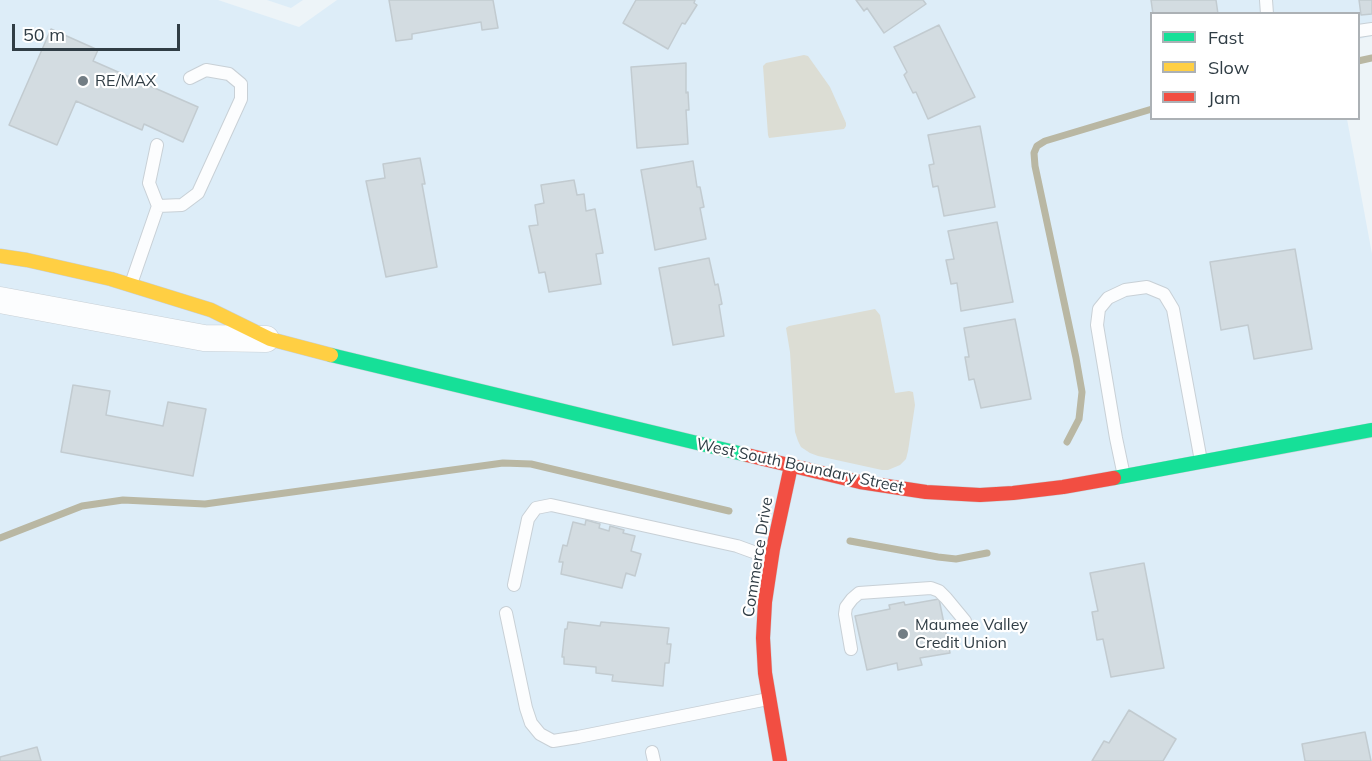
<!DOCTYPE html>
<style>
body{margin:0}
#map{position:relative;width:1372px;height:761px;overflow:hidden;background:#edf4f8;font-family:Mulish,sans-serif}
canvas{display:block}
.legend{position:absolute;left:1150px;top:12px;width:210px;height:108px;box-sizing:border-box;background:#fff;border:2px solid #acb1b5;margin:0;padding:8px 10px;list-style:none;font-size:18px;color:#303d45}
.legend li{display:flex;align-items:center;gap:12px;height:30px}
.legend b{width:30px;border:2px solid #acb1b5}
.scale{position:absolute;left:12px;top:24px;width:168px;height:27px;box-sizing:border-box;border:3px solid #303d45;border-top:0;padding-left:8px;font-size:18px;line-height:21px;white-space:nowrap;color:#303d45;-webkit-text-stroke:4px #fff;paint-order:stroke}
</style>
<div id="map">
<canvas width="1372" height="761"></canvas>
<ul class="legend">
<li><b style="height:8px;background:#16e098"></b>Fast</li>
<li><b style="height:8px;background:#ffcf43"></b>Slow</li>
<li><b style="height:8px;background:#f24e42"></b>Jam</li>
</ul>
<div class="scale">50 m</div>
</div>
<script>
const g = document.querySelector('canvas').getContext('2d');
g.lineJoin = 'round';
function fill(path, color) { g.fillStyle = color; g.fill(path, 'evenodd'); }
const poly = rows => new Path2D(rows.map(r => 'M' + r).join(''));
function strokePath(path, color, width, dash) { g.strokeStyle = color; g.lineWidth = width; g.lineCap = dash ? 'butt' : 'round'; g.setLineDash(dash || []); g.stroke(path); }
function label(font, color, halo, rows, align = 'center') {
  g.font = font + ' Mulish,sans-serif'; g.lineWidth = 4.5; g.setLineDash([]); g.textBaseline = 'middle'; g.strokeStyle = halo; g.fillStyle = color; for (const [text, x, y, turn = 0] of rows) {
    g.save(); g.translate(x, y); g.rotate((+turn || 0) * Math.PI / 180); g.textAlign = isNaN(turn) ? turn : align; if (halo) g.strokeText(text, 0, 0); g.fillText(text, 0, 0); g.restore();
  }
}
fill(poly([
 [0,0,218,0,299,27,337,0,1372,0,1372,36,1359,39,1358,14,1152,14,1152,118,1347,119,1372,254,1372,761,0,761],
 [267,0,303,0,291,8]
]), '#ddedf8');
fill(poly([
 [804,55,808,56,830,87,846,123,846,126,844,129,769,138,768,135,763,66,766,63],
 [875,309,880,315,895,393,909,391,913,392,915,405,908,451,906,459,900,465,888,470,882,470,818,456,810,453,801,447,798,441,795,432,790,352,786,328,789,326]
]), '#dcddd4');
strokePath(poly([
 [1358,61,1372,58],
 [1067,442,1079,419,1082,392,1076,358,1035,166,1034,153,1037,146,1045,141,1152,109],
 [0,538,82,506,123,500,205,504,503,463,531,464,729,511],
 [850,541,938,557,956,559,987,553]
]), '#b9b7a3', 7);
const building = poly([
 [389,0,493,0,498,28,482,30,481,22,412,34,412,39,396,41,389,0],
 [636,0,695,0,694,3,697,5,685,24,682,23,668,49,623,23,636,0],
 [856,0,923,0,926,4,884,33,867,8,864,11,856,0],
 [1151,0,1216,0,1218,14,1153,14,1151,0],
 [1359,0,1372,0,1372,14,1361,15,1359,0],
 [939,25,975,97,928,119,916,92,913,93,904,75,907,72,894,47,939,25],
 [51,29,98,50,93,61,198,107,183,142,144,124,142,130,76,101,57,145,9,125,51,29],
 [686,63,686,93,688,92,689,110,686,110,688,144,637,148,631,67,686,63],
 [980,126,995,207,944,216,938,186,933,187,929,165,934,164,928,135,980,126],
 [420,158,425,184,422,184,437,267,386,277,366,181,385,178,383,164,420,158],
 [693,161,697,187,700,187,704,207,700,208,706,239,655,250,641,170,693,161],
 [574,180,577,195,584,194,586,211,595,209,603,253,596,254,601,284,549,292,545,272,539,273,529,226,538,225,535,205,544,203,541,185,574,180],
 [997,222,1013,302,961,311,957,283,951,284,946,260,954,259,948,231,997,222],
 [1295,249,1312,349,1254,359,1248,325,1221,330,1210,262,1295,249],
 [709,258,715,285,718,284,722,304,719,305,724,336,673,345,659,268,709,258],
 [1015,319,1031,399,981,408,974,379,969,380,965,357,969,357,964,328,1015,319],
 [73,385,110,391,106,415,163,426,168,402,206,409,193,476,61,452,73,385],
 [586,520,600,524,599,528,609,531,610,526,624,530,623,533,635,536,631,551,641,554,635,576,626,573,622,588,561,574,563,562,559,562,563,545,567,546,573,522,585,525,586,520],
 [1144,563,1164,668,1111,677,1103,639,1097,640,1092,612,1098,611,1090,573,1144,563],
 [939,599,950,653,920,658,922,665,898,670,897,663,867,670,855,616,890,609,889,605,904,602,905,605,939,599],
 [568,622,600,626,601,622,669,628,667,644,671,644,669,663,665,663,663,686,612,681,613,675,596,673,596,667,564,664,564,657,562,657,565,629,567,629,568,622],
 [1129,710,1176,739,1163,761,1092,761,1104,741,1109,743,1129,710],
 [1365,732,1371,761,1305,761,1302,744,1365,732],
 [37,747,41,761,0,761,0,757,37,747]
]);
fill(building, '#d3dce1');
strokePath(building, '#c2cbd0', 1.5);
const lane = poly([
 [1266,0,1267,14],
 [1358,31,1372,29],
 [158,206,182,205,198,193,241,99,241,84,229,74,206,70,190,78],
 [131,284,158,206,149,183,157,145],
 [1124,476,1116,438,1097,325,1099,309,1108,298,1125,290,1147,287,1164,294,1173,309,1201,461],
 [514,585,528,519,536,508,551,505,737,546,770,558],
 [506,613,526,708,531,723,540,734,553,741,578,737,768,699],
 [851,649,845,614,846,607,852,599,859,593,931,588,939,591,946,598,965,621],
 [652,752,654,761]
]);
const street = poly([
 [0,300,204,338,266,339]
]);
const fast = poly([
 [331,355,747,455],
 [1114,478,1372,430]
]);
const slow = poly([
 [0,256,27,260,111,279,211,310,270,339,331,355]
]);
const jam = poly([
 [747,455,860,482,926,492,980,495,1013,493,1063,487,1114,478],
 [780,761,765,673,763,638,765,602,773,549,791,466]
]);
strokePath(lane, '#c8d0d6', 14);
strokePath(street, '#c8d0d6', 27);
strokePath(fast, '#c8d0d6', 15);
strokePath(slow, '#c8d0d6', 15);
strokePath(jam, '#c8d0d6', 15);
strokePath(lane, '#fcfdfe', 12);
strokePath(street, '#fcfdfe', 26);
strokePath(fast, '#16e098', 14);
strokePath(slow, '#ffcf43', 14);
strokePath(jam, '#f24e42', 14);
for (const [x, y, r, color] of [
 [83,81,6,"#727d84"],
 [903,634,6,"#727d84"]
]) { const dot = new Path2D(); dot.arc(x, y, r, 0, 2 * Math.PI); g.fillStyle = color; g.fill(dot); strokePath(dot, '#fff', 2); }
label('16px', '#303d45', '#fff', [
 ["RE/MAX",95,81],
 ["Maumee Valley",915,625],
 ["Credit Union",915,643]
], 'left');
label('16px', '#303d45', '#fff', [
 ["West South Boundary Street",800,466,12],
 ["Commerce Drive",758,557,-81]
]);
</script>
